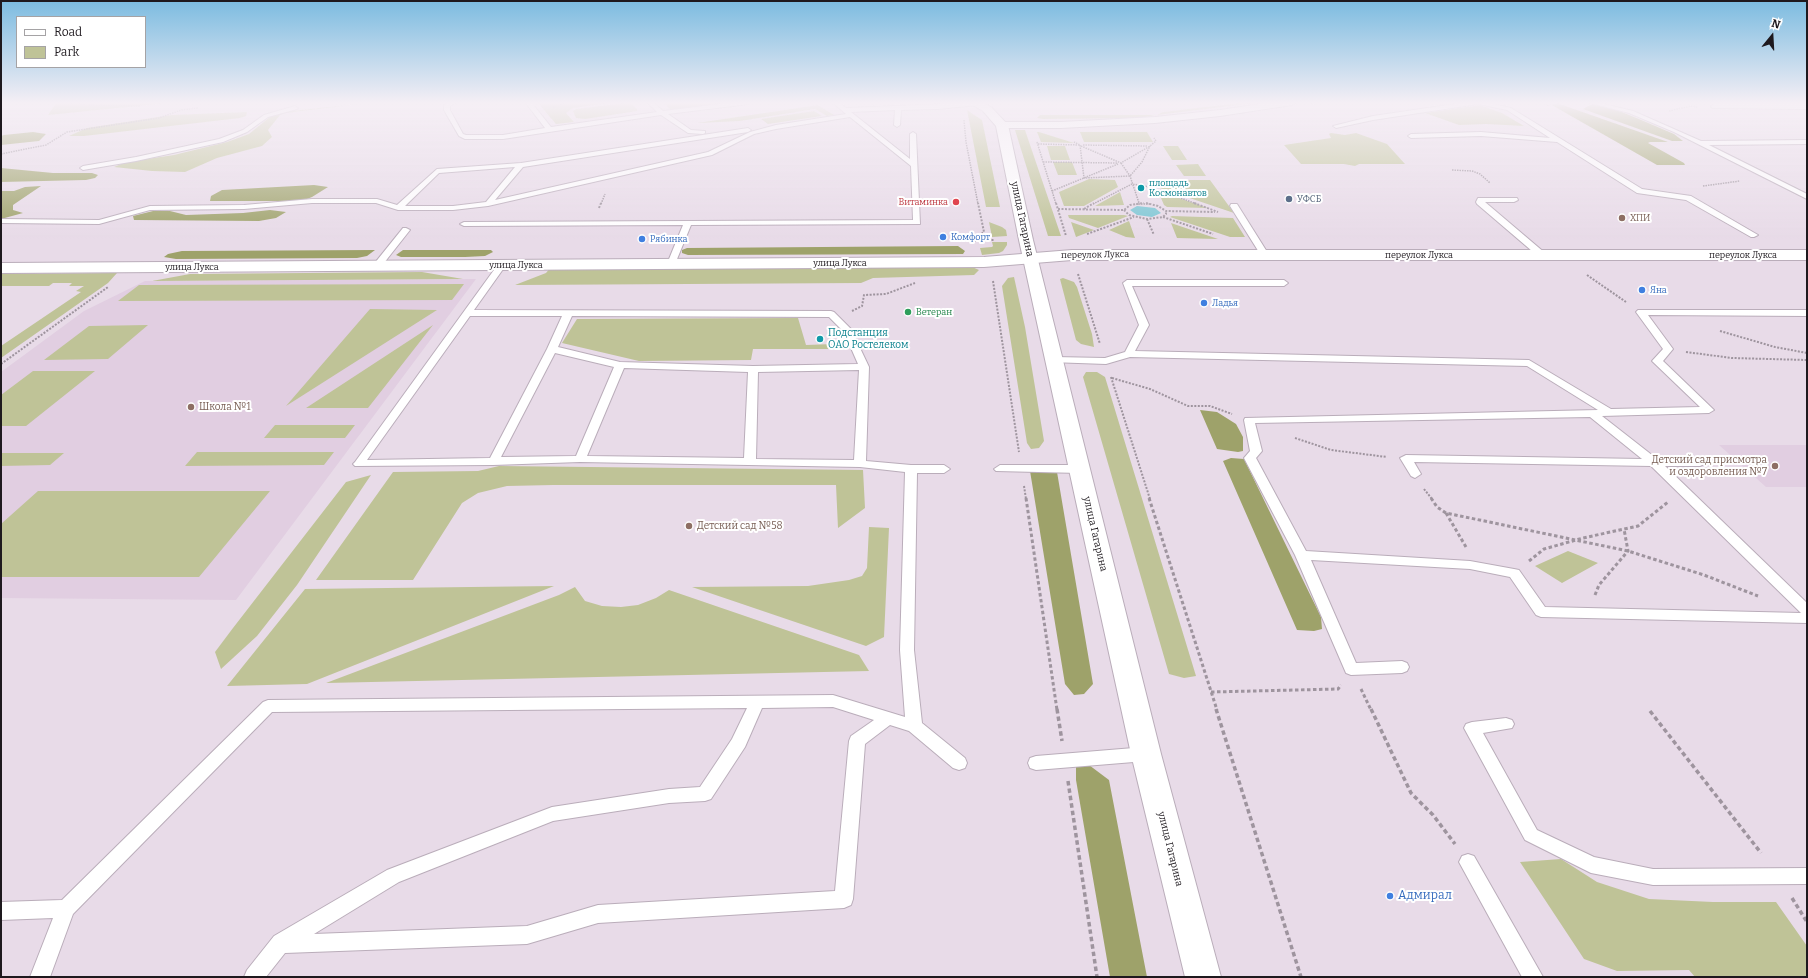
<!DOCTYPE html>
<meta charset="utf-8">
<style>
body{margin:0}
#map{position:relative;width:1808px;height:978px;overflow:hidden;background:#e8dbe8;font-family:Bitter,serif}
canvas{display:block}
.frame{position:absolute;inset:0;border:2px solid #1e191e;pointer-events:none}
.legend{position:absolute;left:16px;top:16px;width:130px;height:52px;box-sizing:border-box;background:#fff;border:1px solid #a5a3a5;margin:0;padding:5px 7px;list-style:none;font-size:12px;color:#1e191e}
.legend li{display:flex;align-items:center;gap:8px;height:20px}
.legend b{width:20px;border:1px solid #a5a3a5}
.north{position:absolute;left:1752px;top:16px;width:40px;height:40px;-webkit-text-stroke:3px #fff;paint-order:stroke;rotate:18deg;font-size:11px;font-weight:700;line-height:16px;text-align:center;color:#1e191e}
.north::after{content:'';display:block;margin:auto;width:14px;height:18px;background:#1e191e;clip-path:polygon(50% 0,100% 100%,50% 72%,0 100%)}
</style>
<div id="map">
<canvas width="1808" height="978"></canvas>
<div class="frame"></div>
<ul class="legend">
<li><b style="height:5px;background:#fff"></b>Road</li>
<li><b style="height:11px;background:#bfc397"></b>Park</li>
</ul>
<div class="north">N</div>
</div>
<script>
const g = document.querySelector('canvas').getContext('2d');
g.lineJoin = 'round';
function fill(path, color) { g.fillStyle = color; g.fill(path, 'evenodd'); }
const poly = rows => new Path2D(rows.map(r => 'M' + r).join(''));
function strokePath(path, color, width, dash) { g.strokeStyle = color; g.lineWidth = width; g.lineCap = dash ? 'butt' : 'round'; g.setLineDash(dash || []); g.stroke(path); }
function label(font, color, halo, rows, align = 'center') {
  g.font = font + ' Bitter,serif'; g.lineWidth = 4; g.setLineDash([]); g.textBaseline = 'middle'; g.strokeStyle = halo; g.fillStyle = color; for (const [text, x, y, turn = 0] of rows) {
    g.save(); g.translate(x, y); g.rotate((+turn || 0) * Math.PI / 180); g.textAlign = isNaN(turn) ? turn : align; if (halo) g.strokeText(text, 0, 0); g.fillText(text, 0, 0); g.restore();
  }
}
fill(poly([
 [476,279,236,600,1,598,1,372,84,311,145,281],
 [1719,445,1807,445,1807,487,1766,487]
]), '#e1cee1');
fill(poly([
 [64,102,177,102,48,115,56,103],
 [376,102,286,113,280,115,268,130,272,137,262,146,217,158,185,172,152,171,114,167,126,162,174,155,227,142,249,134,271,116,282,112],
 [537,102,617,102,573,108,566,113,574,122,556,124],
 [663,102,728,102,671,110],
 [1248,102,1263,102,1157,115,1163,112],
 [624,103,631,103,637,109,637,111,585,119,576,118,573,111,576,109],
 [818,105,834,115,827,116,815,109,740,121,697,123],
 [1480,105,1502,113,1524,126,1486,124,1459,125,1425,113],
 [967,110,982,120,1000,207,986,207],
 [814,111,822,116,768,124,761,119],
 [247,112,246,116,240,118,84,136,69,136,87,128,171,115],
 [1040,115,1150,115,1155,116,1132,118,1043,119,1037,118],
 [1015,130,1025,130,1061,236,1048,236],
 [1037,132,1039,132,1074,143,1041,142],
 [1080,132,1147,132,1153,142,1084,142],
 [1331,133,1345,135,1356,133,1387,144,1405,164,1359,164,1355,166,1344,164,1301,164,1284,145,1331,138,1329,134],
 [1047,146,1065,146,1070,160,1051,160],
 [1163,146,1178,146,1187,160,1172,160],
 [1053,162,1072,162,1077,175,1058,175],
 [1198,164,1206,176,1184,176,1176,165],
 [1089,179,1115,180,1118,187,1084,206,1064,206,1059,192],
 [1154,180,1210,180,1234,213,1157,187],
 [1158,191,1208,208,1167,207,1164,205],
 [1120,192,1124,205,1095,206],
 [1068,215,1124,215,1128,216,1098,228,1069,218],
 [1172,216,1233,218,1245,237,1230,237,1170,217],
 [1129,221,1135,238,1126,237,1109,230],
 [989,222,1002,227,1006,230,1007,236,992,237],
 [1071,222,1094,230,1076,237],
 [1171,223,1218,239,1177,238],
 [992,242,1007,242,1007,245,1003,251,999,253,982,255,980,248,992,247,993,246],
 [970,266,979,270,974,275,873,278,861,283,515,285,546,273,551,267],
 [422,272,463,279,152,281,190,274],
 [117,273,108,283,1,358,1,346,81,292,76,291,84,286,69,286,72,283,53,283,49,286,1,286,1,274],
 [1014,277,1025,327,1044,441,1039,448,1031,449,1027,443,1002,286,1008,278],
 [1063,278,1074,282,1077,287,1092,334,1094,347,1081,344,1076,340,1060,279],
 [464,284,452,300,118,301,139,285],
 [370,309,437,310,286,406],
 [798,318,806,345,834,344,836,349,753,349,751,360,639,361,562,343,577,319],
 [148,325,108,359,44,360,89,326],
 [433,325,368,408,306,408],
 [33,371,95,371,26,426,1,426,1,395],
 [1086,372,1097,372,1105,377,1196,676,1184,678,1169,674,1083,377],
 [275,425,355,425,345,438,264,438],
 [197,452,334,452,324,465,185,466],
 [1,453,64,453,50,465,1,466],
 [499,466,863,470,865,508,838,528,836,485,553,485,507,486,478,493,462,503,413,580,316,580,393,472,478,471],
 [371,475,297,585,257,636,221,669,215,652,233,628,346,482],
 [38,491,270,491,199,577,1,577,1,524],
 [869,527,889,528,884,637,866,646,692,587,808,586,849,580,862,576,867,568],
 [1568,551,1598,563,1562,583,1535,566],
 [554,586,307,684,227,686,305,589],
 [575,587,585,601,602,606,621,607,638,605,656,598,669,590,859,655,869,671,326,683,559,595],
 [1561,859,1597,882,1649,899,1713,902,1776,902,1807,946,1807,977,1695,977,1689,970,1617,971,1584,959,1520,862]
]), '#bfc397');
fill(poly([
 [1557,103,1668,142,1650,142,1648,143,1684,163,1685,165,1657,165,1550,104],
 [1592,104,1612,108,1639,119,1674,134,1683,141,1672,141,1583,109],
 [33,132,46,134,39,141,1,145,1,136,4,135],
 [1,168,53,173,92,173,98,175,95,178,86,180,1,182],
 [314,185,328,187,312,197,302,201,210,201,211,196,222,190],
 [41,186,13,205,13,210,23,213,1,219,1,191,14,191,25,187],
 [270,210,286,212,276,218,259,221,134,220,133,216,153,211,170,211,186,215,243,213],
 [958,246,965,251,963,254,688,255,682,253,682,250,687,248],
 [375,250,367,256,357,258,176,259,164,257,168,254,182,251],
 [403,250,491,250,493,252,485,256,465,257,401,257,396,255],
 [1200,410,1217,412,1236,424,1243,437,1243,451,1238,452,1217,449],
 [1231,458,1244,459,1321,617,1322,629,1314,631,1297,630,1223,461],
 [1030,471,1057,472,1093,684,1084,694,1074,695,1065,684],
 [1089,765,1109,780,1147,977,1110,977,1076,780,1076,766]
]), '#9ea26a');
fill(poly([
 [1137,206,1155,208,1161,213,1152,217,1137,215,1130,210]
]), '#79c5d3');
const service = poly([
 [450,102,457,102,450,106,450,110,463,134,466,135,503,135,545,128,525,102,531,102,551,127,657,112,647,102,653,102,663,111,737,102,752,102,749,104,668,114,691,130,705,131,705,133,703,134,688,133,661,115,503,139,465,139,459,136,444,110,444,105,450,102],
 [832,102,838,102,846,108,991,102,988,104,938,109,901,110,900,125,897,127,894,125,895,110,851,112,910,159,910,134,913,132,916,134,920,224,691,225,675,264,671,267,667,264,683,225,464,226,460,224,464,222,913,220,911,166,850,117,776,129,754,134,712,155,488,206,453,210,398,210,376,203,312,203,244,209,150,210,99,224,1,223,1,219,99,220,150,206,244,205,312,199,377,199,397,205,437,169,521,163,748,128,751,130,748,132,523,167,495,200,708,152,750,132,776,125,846,114,832,102],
 [515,167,486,202,453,206,405,206,439,173,515,167],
 [1468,102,1485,102,1511,108,1642,189,1691,196,1758,235,1754,237,1751,237,1686,200,1637,193,1557,142,1481,136,1411,138,1408,136,1411,134,1481,132,1550,138,1507,110,1478,104,1373,120,1336,128,1333,126,1373,116,1468,102],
 [1546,102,1560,102,1548,105,1546,104,1546,102],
 [1587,102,1596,102,1633,111,1701,141,1807,140,1807,144,1709,145,1807,194,1807,199,1674,132,1629,113,1587,102],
 [295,106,298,108,297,109,268,117,247,132,223,142,136,161,83,170,80,168,83,166,136,157,219,139,243,130,264,115,295,106],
 [1478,198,1517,198,1518,200,1514,202,1485,202,1545,253,1545,257,1539,257,1477,204,1476,202,1478,198],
 [1231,204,1237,204,1269,255,1268,257,1262,257,1230,206,1231,204],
 [403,228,406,228,410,230,380,268,374,268,374,264,403,228],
 [502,262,506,265,474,310,831,311,834,312,851,329,869,367,866,461,911,465,944,465,950,469,944,473,917,473,914,650,922,723,965,758,967,763,965,768,959,770,953,768,909,731,890,725,865,744,853,899,851,905,844,908,598,923,527,944,285,953,266,977,244,977,247,970,274,936,387,870,552,807,669,789,700,787,732,739,747,708,272,712,73,914,50,977,30,977,53,918,1,920,1,902,62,900,263,702,268,700,833,695,905,717,900,650,905,472,860,467,580,462,493,465,355,466,353,464,355,462,499,263,502,262],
 [470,316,562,316,547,349,490,458,367,460,470,316],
 [572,316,829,317,844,332,858,364,753,366,620,362,558,347,572,316],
 [555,353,614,367,576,456,501,457,555,353],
 [624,368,748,372,744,458,587,456,624,368],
 [859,370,854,460,756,459,758,372,859,370],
 [833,707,874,720,851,736,849,741,835,891,598,905,527,926,314,934,399,882,553,821,669,803,705,801,711,799,745,747,762,708,833,707],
 [1127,280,1284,280,1288,283,1284,286,1132,286,1149,325,1135,351,1529,360,1611,409,1700,407,1652,361,1663,349,1636,312,1638,310,1807,310,1807,316,1648,315,1673,349,1663,361,1714,410,1709,413,1602,416,1657,459,1704,461,1706,463,1700,466,1665,466,1807,603,1807,623,1541,617,1536,615,1510,577,1470,569,1311,560,1356,663,1402,661,1407,663,1409,667,1407,671,1402,673,1351,675,1346,673,1295,555,1244,458,1250,451,1244,420,1245,418,1598,410,1527,366,1130,357,1106,364,1050,362,1049,360,1054,357,1105,358,1125,352,1139,325,1123,283,1127,280],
 [1590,417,1642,459,1406,455,1400,458,1411,476,1415,478,1421,474,1414,462,1651,466,1801,613,1545,607,1519,570,1514,569,1470,561,1306,551,1256,458,1262,451,1255,423,1590,417],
 [1000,465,1080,465,1086,469,1080,473,996,471,994,469,1000,465],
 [1506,718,1512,720,1514,724,1512,728,1483,733,1537,830,1594,857,1653,869,1807,868,1807,884,1653,885,1591,873,1525,840,1464,728,1466,724,1472,722,1506,718],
 [1146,747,1152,749,1154,754,1152,759,1146,761,1036,770,1030,768,1028,763,1030,758,1036,756,1146,747],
 [1468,854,1474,856,1543,977,1522,977,1459,862,1462,856,1468,854]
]);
const minor = poly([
 [1273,102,1297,102,1292,105,1220,116,1155,123,1061,128,1002,128,996,125,1002,122,1061,122,1155,117,1220,110,1273,102],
 [1716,103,1807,103,1807,109,1712,108,1711,106,1716,103],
 [1072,250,1807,250,1807,260,1072,260,984,267,1,273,1,263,984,257,1072,250]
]);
const secondary = poly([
 [970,102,982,102,991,107,1008,125,1033,240,1161,754,1221,977,1185,977,1131,754,1019,240,996,126,983,111,971,104,970,102]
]);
strokePath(service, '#baadba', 2);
strokePath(minor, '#baadba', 2);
strokePath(secondary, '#baadba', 2);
strokePath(poly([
 [66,102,87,105,140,106],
 [1311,104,1326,102],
 [553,107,567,102],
 [1669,111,1691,106,1698,107],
 [964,120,966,142,978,204],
 [1037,142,1056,204],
 [1038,144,1080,145,1074,142],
 [1080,145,1084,178,1130,176,1142,162,1150,146],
 [1083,145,1148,146],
 [1081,146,1121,163,1150,146,1156,141,1154,138],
 [1,154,46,145,67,132,159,118,181,110,198,108],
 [1043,162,1118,163],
 [1121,163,1130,176,1139,203],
 [1452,170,1472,171,1480,174,1490,183],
 [1703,186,1740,181],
 [1052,191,1118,164],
 [601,204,605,194],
 [1093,204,1132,184,1150,187,1197,204],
 [1136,204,1150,204]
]), '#9e949e', 1.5, [1.5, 1]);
strokePath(poly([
 [1056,203,1066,236],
 [1146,203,1158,206,1166,211,1215,212],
 [1194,203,1218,212],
 [599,208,601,203],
 [1058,209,1124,210,1130,205,1144,203],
 [1084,209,1094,203],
 [1124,210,1129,215,1147,219,1163,217,1166,214,1166,211],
 [1163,217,1213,234],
 [1147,219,1154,235],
 [1087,234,1134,217],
 [973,240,984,232,978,203],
 [967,241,994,240],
 [1078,274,1100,344],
 [1587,275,1626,302],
 [993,281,1019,452],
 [852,311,862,306,864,295,886,294,915,283],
 [1720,331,1775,347,1807,353],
 [1686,352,1732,358,1807,360],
 [1,364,108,287],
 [1111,377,1150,499],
 [1112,378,1150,389,1188,406,1210,406,1232,414],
 [1295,438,1331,450,1387,457],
 [1024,486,1026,499],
 [1424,489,1432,499]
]), '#9e949e', 2, [2, 1.5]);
strokePath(poly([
 [1026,498,1057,710],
 [1149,498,1217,710],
 [1431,498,1437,507,1446,513,1628,551,1704,575,1758,596],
 [1446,513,1466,547],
 [1529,561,1544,549,1583,538,1638,526,1668,502],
 [1595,595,1599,585,1628,551,1624,529],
 [1361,689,1371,710],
 [1211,692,1338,689,1341,685]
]), '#9e949e', 3, [3.5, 2.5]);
strokePath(poly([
 [1057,709,1062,741],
 [1216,709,1301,977],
 [1371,709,1411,793,1433,815,1455,844],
 [1650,711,1761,853],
 [1068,781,1097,977],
 [1792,898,1807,922]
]), '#9e949e', 3.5, [4.5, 3]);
fill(service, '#fff');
fill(minor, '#fff');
fill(secondary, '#fff');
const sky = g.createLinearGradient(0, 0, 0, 239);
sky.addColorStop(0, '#7bbbe0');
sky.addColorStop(0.43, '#f5eff5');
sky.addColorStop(1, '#f5eff500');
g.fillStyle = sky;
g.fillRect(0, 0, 1808, 239);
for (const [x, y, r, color] of [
 [1141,188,4,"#0f9aa8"],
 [1289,199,4,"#5c6f8a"],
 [956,202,4,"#e0444e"],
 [1622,218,4,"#8d6e63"],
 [943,237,4,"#3f7fe0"],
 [642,239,4,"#3f7fe0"],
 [1642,290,4,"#3f7fe0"],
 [1204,303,4,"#3f7fe0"],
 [908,312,4,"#2e9e5b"],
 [820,339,4,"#0f9aa8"],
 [191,407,4,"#8d6e63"],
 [1775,466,4,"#8d6e63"],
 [689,526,4,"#8d6e63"],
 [1390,896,4,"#3f7fe0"]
]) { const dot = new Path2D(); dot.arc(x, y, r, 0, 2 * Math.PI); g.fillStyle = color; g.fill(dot); strokePath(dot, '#fff', 1.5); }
label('9px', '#0d838f', '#fff', [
 ["площадь",1149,183],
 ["Космонавтов",1149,193]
], 'left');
label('9px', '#4e5e75', '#fff', [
 ["УФСБ",1297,199]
], 'left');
label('9px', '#be3a42', '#fff', [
 ["Витаминка",948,202]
], 'right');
label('9px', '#785e54', '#fff', [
 ["ХПИ",1630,218]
], 'left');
label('9px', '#366cbe', '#fff', [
 ["Комфорт",951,237],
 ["Рябинка",650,239],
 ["Яна",1650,290],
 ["Ладья",1212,303]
], 'left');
label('9px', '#1e191e', '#fff', [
 ["переулок Лукса",1095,255,-1],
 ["переулок Лукса",1419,255],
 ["переулок Лукса",1743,255],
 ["улица Лукса",840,263],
 ["улица Лукса",516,265],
 ["улица Лукса",192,267]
]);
label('9px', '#27864d', '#fff', [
 ["Ветеран",916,312]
], 'left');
label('10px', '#1e191e', '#fff', [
 ["улица Гагарина",1022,219,78],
 ["улица Гагарина",1095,534,77],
 ["улица Гагарина",1170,849,76]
]);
label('10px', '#0d838f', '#fff', [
 ["Подстанция",828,333],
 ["ОАО Ростелеком",828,345]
], 'left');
label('10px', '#785e54', '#fff', [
 ["Школа №1",199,407],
 ["Детский сад присмотра",1767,460,"right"],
 ["и оздоровления №7",1767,472,"right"],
 ["Детский сад №58",697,526]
], 'left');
label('12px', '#366cbe', '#fff', [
 ["Адмирал",1398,896]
], 'left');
</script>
